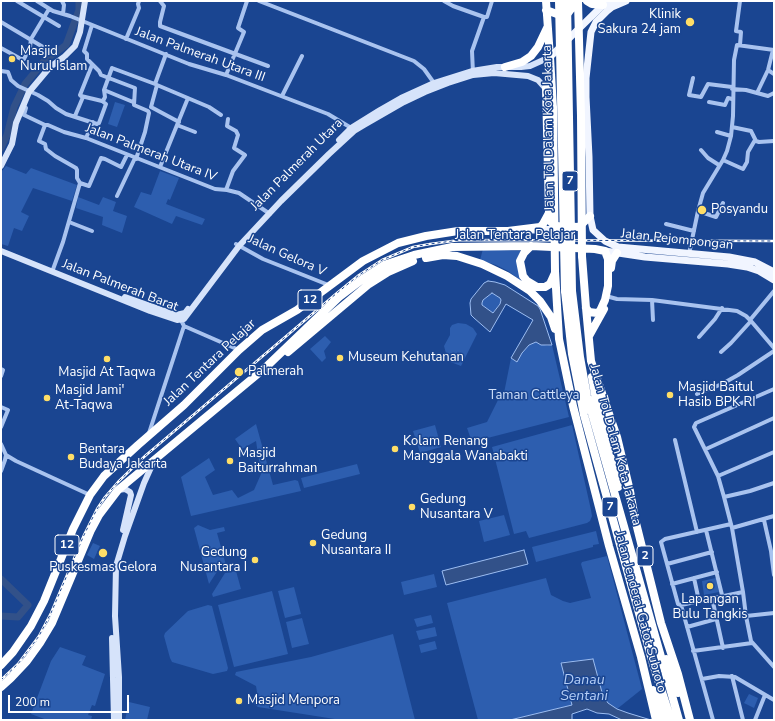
<!DOCTYPE html>
<style>
body{margin:0}
#map{position:relative;width:775px;height:721px;overflow:hidden;background:#1a4591;font-family:"Nunito Sans",sans-serif}
canvas{display:block}
.frame{position:absolute;inset:0;border:2px solid #fff;pointer-events:none}
.scale{position:absolute;left:8px;top:695px;width:121px;height:18px;box-sizing:border-box;border:2px solid #fff;border-top:0;padding-left:5px;font-size:12px;line-height:14px;white-space:nowrap;color:#fff;-webkit-text-stroke:3px #1a4591;paint-order:stroke}
</style>
<div id="map">
<canvas width="775" height="721"></canvas>
<div class="frame"></div>
<div class="scale">200 m</div>
</div>
<script>
const g = document.querySelector('canvas').getContext('2d');
g.lineJoin = 'round';
function fill(path, color) { g.fillStyle = color; g.fill(path, 'evenodd'); }
const poly = rows => new Path2D(rows.map(r => 'M' + r).join(''));
function strokePath(path, color, width, dash) { g.strokeStyle = color; g.lineWidth = width; g.lineCap = dash ? 'butt' : 'round'; g.setLineDash(dash || []); g.stroke(path); }
function label(font, color, halo, rows, align = 'center') {
  g.font = font + ' "Nunito Sans",sans-serif'; g.lineWidth = 3; g.setLineDash([]); g.textBaseline = 'middle'; g.strokeStyle = halo; g.fillStyle = color; for (const [text, x, y, turn = 0] of rows) {
    g.save(); g.translate(x, y); g.rotate((+turn || 0) * Math.PI / 180); g.textAlign = isNaN(turn) ? turn : align; if (halo) g.strokeText(text, 0, 0); g.fillText(text, 0, 0); g.restore();
  }
}
fill(poly([
 [115,102,125,105,117,127,108,124],
 [6,166,26,174,31,168,77,185,72,201,33,188,21,212,29,216,22,231,14,228,8,246,1,244,1,172],
 [160,171,179,178,170,200,168,199,166,204,205,219,202,225,176,216,172,224,134,207,141,192,151,195],
 [78,197,99,205,103,197,116,202,113,211,127,216,122,233,102,225,103,217,76,208],
 [483,249,521,251,521,278,520,280,508,271,496,265,480,260],
 [492,293,500,298,501,300,500,303,493,313,482,305,482,303,483,300],
 [458,323,466,324,473,328,477,334,461,366,448,361,444,346,450,335,450,328,452,325],
 [325,336,331,342,324,351,326,358,322,362,310,349],
 [536,342,547,346,552,345,569,417,472,442,467,428,487,422,498,400,504,393,511,358,517,361,522,353,529,345],
 [256,424,273,485,295,480,298,481,301,491,191,516,181,477,209,458,215,470,205,477,213,495,232,490,238,498,254,490,261,474,256,441,242,449,235,439],
 [435,425,441,447,420,453,413,431],
 [572,425,591,510,592,516,590,521,587,523,529,538,526,531,514,534,492,447],
 [357,464,360,474,304,488,301,478],
 [504,515,510,535,484,542,479,521],
 [198,525,210,530,224,527,225,531,217,533,226,565,220,567,209,584,194,528],
 [596,531,599,544,593,545,593,547,536,562,532,547],
 [93,543,100,546,94,559,87,555],
 [607,556,642,689,617,709,608,703,603,696,593,659,562,662,572,705,510,720,478,720,447,603,546,578,551,595,563,601,570,603,591,598,581,564,582,562],
 [236,571,241,589,213,597,212,594,225,573],
 [434,574,437,587,404,595,401,582],
 [716,578,719,592,704,595,702,581],
 [294,587,301,614,285,618,278,591],
 [272,591,288,654,234,667,218,605],
 [208,605,212,606,228,668,227,671,213,674,172,662,170,658,164,636,165,633,188,611],
 [431,615,433,623,417,627,414,619],
 [302,618,309,644,292,648,286,622],
 [435,627,437,636,419,640,416,631],
 [393,634,415,720,341,720,258,707,254,704,257,692,256,686,235,675,236,672,311,657],
 [435,641,437,649,421,653,419,645],
 [60,647,86,656,82,665,105,674,95,706,92,705,88,715,92,716,91,720,47,720,31,714,51,661],
 [749,694,758,698,754,708,744,703],
 [129,702,150,707,147,720,125,720]
]), '#2d5eaf');
const water = poly([
 [488,281,495,282,505,285,538,306,540,309,552,345,541,345,536,342,529,345,522,353,517,362,511,358,533,320,506,304,490,332,474,318,471,315,470,303,471,299,484,283,488,281],
 [492,293,500,298,501,300,500,304,493,313,482,305,482,303,483,300,492,293],
 [524,550,528,564,446,585,442,571,524,550],
 [593,659,603,696,608,703,617,709,628,713,651,720,622,720,609,714,597,713,587,709,572,714,572,720,510,720,572,705,561,663,593,659]
]);
fill(water, '#325189');
strokePath(water, '#9cbdf1', 1);
strokePath(poly([
 [1,148,7,135,14,107,25,84,45,60,66,45,79,10,79,1],
 [1,579,28,605,18,617,1,616]
]), '#325189', 7);
strokePath(poly([
 [17,1,59,26],
 [37,1,53,11,70,16,189,64,226,75,328,114,353,129],
 [62,1,64,5,63,14],
 [160,1,164,6,160,22,160,26,268,66],
 [259,1,414,61,424,69,434,83],
 [444,1,453,6,484,17],
 [1,22,43,47],
 [92,25,84,51,87,54,87,59,99,71,101,75,135,88,134,105,148,111,149,113,145,132,136,159],
 [126,39,139,8,138,4,139,1],
 [740,45,741,32,736,31,740,1],
 [1,48,21,59,24,59,30,47,31,39,49,9],
 [768,70,774,74],
 [1,71,8,72,11,80,18,86,38,95,48,101,56,108,66,114,97,124,99,123,106,104,102,101,81,96,80,95,92,65],
 [473,73,472,51,484,17,487,17,492,1],
 [226,75,244,32,238,28,247,1],
 [693,78,689,95,701,97,708,84,732,87],
 [732,89,746,90,768,96,774,93],
 [757,93,768,70,773,50],
 [282,96,302,56],
 [103,101,105,97,104,90],
 [133,102,104,90,112,68,155,84,166,54],
 [709,102,725,105,728,98,732,99],
 [23,105,26,108,24,115,45,125,48,125,64,132,86,138,215,189,227,190,239,193,270,214],
 [75,116,83,97],
 [179,122,151,107,157,85,209,107,221,115],
 [45,125,39,141,45,144,46,149,55,156,76,168,77,170,77,178,80,183,63,242,52,272],
 [177,125,195,132],
 [732,127,751,131,756,141,759,142,774,141],
 [717,132,731,136],
 [86,138,93,122],
 [701,150,708,158,719,165],
 [723,160,743,169,747,162,748,152,755,140],
 [160,167,188,98],
 [80,183,89,186,101,158,105,159,121,167,127,155],
 [226,190,233,171,245,155,234,148,238,135,236,131,227,126,228,119],
 [117,196,135,158],
 [698,211,716,217,723,203],
 [69,222,92,231],
 [666,224,694,231],
 [236,244,263,259,331,286],
 [689,254,698,211,703,193,723,160,727,151,731,136,733,116,734,60,737,45,774,50],
 [606,296,617,299,652,300,737,311,746,316,751,321,774,348],
 [652,300,653,320],
 [750,320,774,291],
 [184,326,239,350],
 [699,337,715,319,722,308],
 [721,352,731,343,751,321],
 [1,369,3,370,1,376],
 [774,389,696,423,694,427,718,476,724,497,732,528,743,592,746,616,751,641,774,667],
 [697,394,722,384,738,375,774,351],
 [1,407,8,410,1,427],
 [149,433,184,326,181,320],
 [675,440,697,532],
 [1,444,6,455,16,461,90,495],
 [706,449,774,418],
 [1,471,5,460,6,455],
 [718,476,774,452],
 [724,497,750,491,774,483],
 [764,520,771,551,774,575],
 [731,524,665,539,661,542,678,604,681,605,743,592],
 [732,528,774,516],
 [706,530,722,595],
 [667,564,712,552],
 [694,578,699,601],
 [672,584,717,572],
 [712,598,723,648],
 [681,605,713,720],
 [746,616,774,613],
 [687,627,716,619],
 [693,651,752,643],
 [732,676,743,720],
 [702,679,719,676,735,677,774,700],
 [755,720,765,695]
]), '#a9c3ef', 4);
strokePath(poly([
 [339,140,351,128,380,110,401,98,434,83,472,71,497,67,521,67,530,66,550,57],
 [1,166,12,144,16,123,29,92,50,67,64,57,75,46,80,32,85,1],
 [1,251,150,311,177,320,184,319,239,246,281,201,329,154,354,131,364,125,404,102,425,92,448,83,473,75,494,73,528,76,538,80,547,90],
 [125,297,176,315,185,313,188,309],
 [118,490,125,489,130,492,131,495,123,530],
 [112,638,114,720],
 [119,720,119,677,115,616,116,566,125,536,144,483,153,463]
]), '#d6e3fa', 6);
strokePath(poly([
 [626,1,612,7,607,11,596,22,591,32,586,78,586,97,589,157,590,216,593,230,605,241,618,247,729,257,755,262,774,272],
 [550,57,603,5,611,1],
 [534,230,560,229],
 [605,251,645,257,728,264,747,267,759,271,774,280]
]), '#f1f5ff', 7);
strokePath(poly([
 [546,1,550,57,553,108],
 [578,1,581,116],
 [587,1,592,4,603,5],
 [546,10,557,14,568,13,571,9,573,1],
 [505,67,522,62,531,56,538,47,547,28],
 [550,221,552,223,557,226,579,227,590,216],
 [531,246,524,253,520,261,523,276,527,281,537,287,545,287,550,284,555,273],
 [582,256,586,308,591,361,617,437,630,491,635,519,661,623,678,674,690,720],
 [426,258,443,255,457,256,482,264,507,276,530,291,540,301,551,317,555,329],
 [611,268,612,261,617,253],
 [555,271,559,339,573,406,609,546,641,657,656,720],
 [565,291,572,354,584,415,653,664,671,720],
 [572,291,580,357,587,396,679,720],
 [589,336,604,309],
 [288,352,369,284,388,272,413,261],
 [592,377,596,400,618,487],
 [666,659,678,693],
 [1,665,13,652,31,626,44,601,73,529,90,495,104,476,138,445,184,405,239,350,262,330,297,310,363,261,398,243,426,236,458,231,508,231,540,227,543,224,549,213,546,88,551,75],
 [1,687,11,678,27,661,40,643,52,623,91,530,99,515,118,490,265,368,339,297,364,278,384,265,414,255,452,247,531,246,595,249,605,251,608,259,608,286,605,300,600,311,597,313,589,312,586,308],
 [653,690,664,720]
]), '#fff', 8);
const rail = poly([
 [1,680,18,664,39,636,51,613,84,535,97,509,105,497,118,482,145,456,337,293,359,275,382,260,413,247,430,244,460,240,774,241]
]);
strokePath(rail, '#fff', 2.5);
strokePath(rail, '#1a4591', 1, [3]);
strokePath(poly([
 [559,1,565,291],
 [567,1,572,291],
 [553,108,555,271],
 [581,116,582,256]
]), '#fff', 8);
for (const [x, y, r, color] of [
 [690,22,5,"#ffde67"],
 [12,59,4,"#ffde67"],
 [702,210,5,"#ffde67"],
 [340,358,4,"#ffde67"],
 [107,359,4,"#ffde67"],
 [239,372,5,"#ffde67"],
 [670,395,4,"#ffde67"],
 [47,398,4,"#ffde67"],
 [395,449,4,"#ffde67"],
 [71,457,4,"#ffde67"],
 [230,461,4,"#ffde67"],
 [412,507,4,"#ffde67"],
 [313,543,4,"#ffde67"],
 [103,553,5,"#ffde67"],
 [255,560,4,"#ffde67"],
 [710,586,4,"#ffde67"],
 [239,701,4,"#ffde67"]
]) { const dot = new Path2D(); dot.arc(x, y, r, 0, 2 * Math.PI); g.fillStyle = color; g.fill(dot); strokePath(dot, '#1a4591', 1.5); }
for (const [x, y, w] of [
 [570,181,16],
 [310,300,24],
 [610,507,16],
 [67,545,24],
 [645,556,16]
]) { const box = new Path2D(); box.roundRect(x - w / 2, y - 10, w, 20, 3); g.fillStyle = '#1a4591'; g.fill(box); strokePath(box, '#fff', 1); }
label('bold 12px', '#fff', null, [
 ["7",570,181],
 ["12",310,300],
 ["7",610,507],
 ["12",67,545],
 ["2",645,556]
]);
label('13px', '#fff', '#1a4591', [
 ["Klinik",681,15,"right"],
 ["Sakura 24 jam",681,30,"right"],
 ["Masjid",20,52],
 ["Nurul Islam",20,67],
 ["Posyandu",711,210],
 ["Museum Kehutanan",348,358],
 ["Palmerah",248,372],
 ["Masjid At Taqwa",107,373,"center"],
 ["Masjid Baitul",678,388],
 ["Hasib BPK RI",678,403],
 ["Masjid Jami'",55,391],
 ["At-Taqwa",55,406],
 ["Kolam Renang",403,442],
 ["Manggala Wanabakti",403,457],
 ["Bentara",79,450],
 ["Budaya Jakarta",79,465],
 ["Masjid",238,454],
 ["Baiturrahman",238,469],
 ["Gedung",420,500],
 ["Nusantara V",420,515],
 ["Gedung",321,536],
 ["Nusantara II",321,551],
 ["Gedung",247,553,"right"],
 ["Nusantara I",247,568,"right"],
 ["Puskesmas Gelora",103,568,"center"],
 ["Lapangan",710,600,"center"],
 ["Bulu Tangkis",710,615,"center"],
 ["Masjid Menpora",247,701]
], 'left');
label('13px', '#fff', '#1a4591', [
 ["Jalan Palmerah Utara III",200,55,20],
 ["Jalan Tol Dalam Kota Jakarta",549,128,-91],
 ["Jalan Palmerah Utara IV",151,153,21],
 ["Jalan Palmerah Utara",297,165,-45],
 ["Jalan Tentara Pelajar",515,236],
 ["Jalan Pejompongan",677,240,6],
 ["Jalan Gelora V",287,256,24],
 ["Jalan Palmerah Barat",120,286,21],
 ["Jalan Tentara Pelajar",210,363,-43],
 ["Jalan Tol Dalam Kota Jakarta",615,445,75],
 ["Jalan Jenderal Gatot Subroto",640,612,75]
]);
label('13px', '#cfe0fa', '#1a4591', [
 ["Taman Cattleya",534,396]
]);
label('italic 14px', '#b5cef6', '#1a4591', [
 ["Danau",584,681],
 ["Sentani",584,697]
]);
</script>
